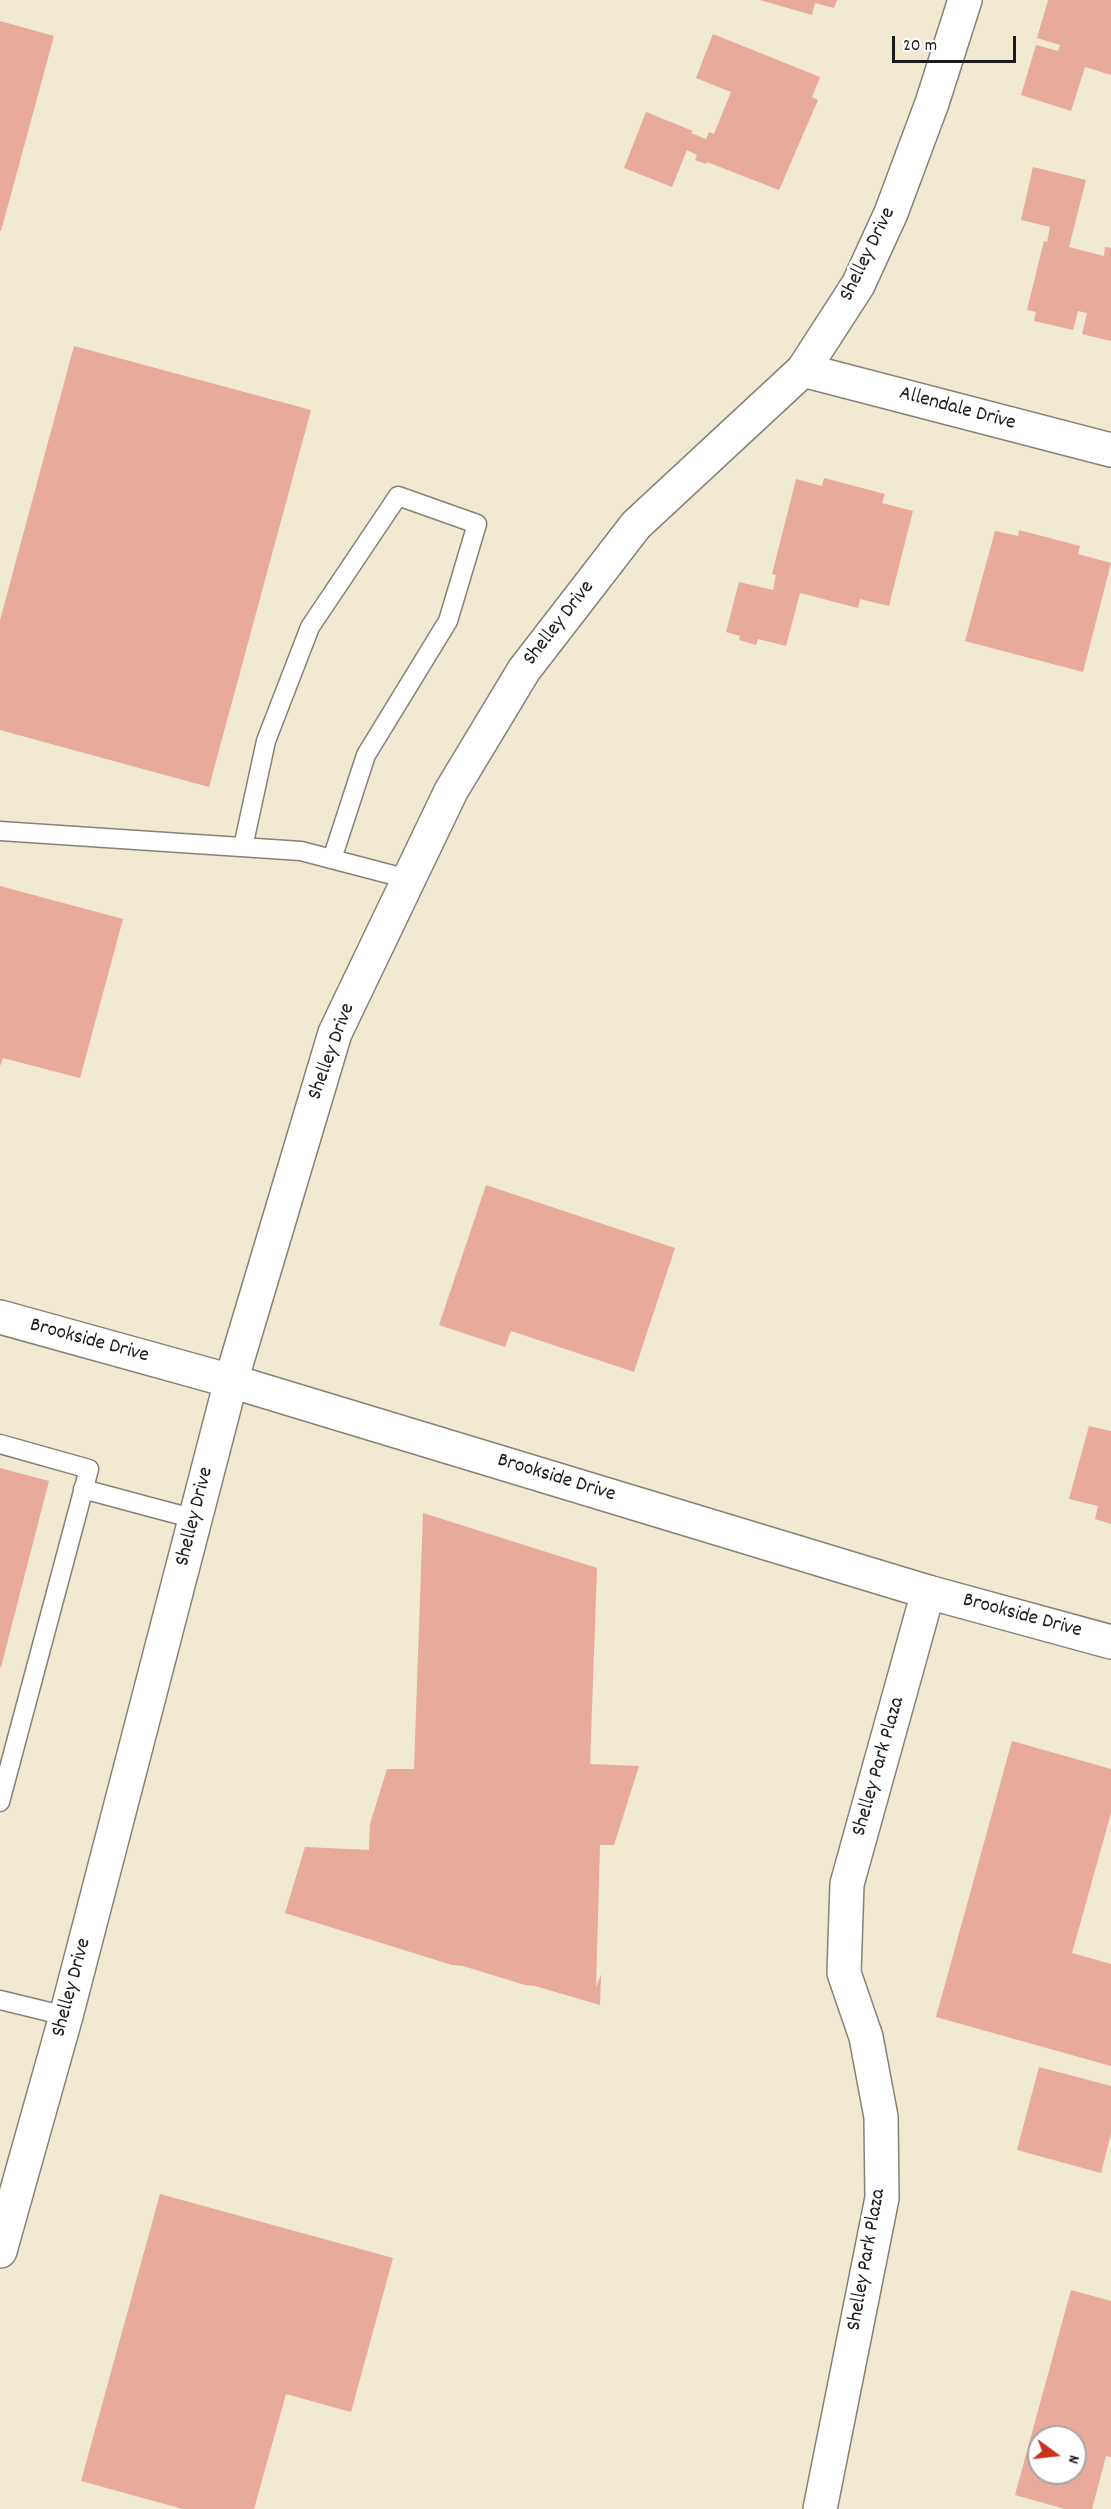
<!DOCTYPE html>
<style>
body{margin:0}
#map{position:relative;width:1111px;height:2509px;overflow:hidden;background:#f1e9d1;font-family:Dekko,sans-serif}
canvas{display:block}
.north{position:absolute;left:1027px;top:2425px;width:60px;height:60px;box-sizing:border-box;background:#fff;border:2px solid #a4a4a4;border-radius:50%;rotate:105deg;font-size:16px;font-weight:700;line-height:24px;text-align:center;color:#1c1c1c}
.north::after{content:'';display:block;margin:auto;width:21px;height:27px;background:#c8321e;clip-path:polygon(50% 0,100% 100%,50% 72%,0 100%)}
.scale{position:absolute;left:892px;top:36px;width:124px;height:27px;box-sizing:border-box;border:3px solid #1c1c1c;border-top:0;padding-left:8px;font-size:18px;line-height:21px;white-space:nowrap;color:#1c1c1c;-webkit-text-stroke:4px #fff;paint-order:stroke}
</style>
<div id="map">
<canvas width="1111" height="2509"></canvas>
<div class="north">N</div>
<div class="scale">20 m</div>
</div>
<script>
const g = document.querySelector('canvas').getContext('2d');
g.lineJoin = 'round';
function fill(path, color) { g.fillStyle = color; g.fill(path, 'evenodd'); }
const poly = rows => new Path2D(rows.map(r => 'M' + r).join(''));
function strokePath(path, color, width, dash) { g.strokeStyle = color; g.lineWidth = width; g.lineCap = dash ? 'butt' : 'round'; g.setLineDash(dash || []); g.stroke(path); }
function label(font, color, halo, rows, align = 'center') {
  g.font = font + ' Dekko,sans-serif'; g.lineWidth = 6; g.setLineDash([]); g.textBaseline = 'middle'; g.strokeStyle = halo; g.fillStyle = color; for (const [text, x, y, turn = 0] of rows) {
    g.save(); g.translate(x, y); g.rotate((+turn || 0) * Math.PI / 180); g.textAlign = isNaN(turn) ? turn : align; if (halo) g.strokeText(text, 0, 0); g.fillText(text, 0, 0); g.restore();
  }
}
fill(poly([
 [760,0,837,0,834,8,815,3,812,15],
 [1048,0,1111,0,1111,75,1085,67,1071,111,1021,95,1036,45,1058,51,1060,45,1037,38],
 [0,21,54,36,1,231,0,231],
 [713,34,820,77,812,97,818,100,779,190,707,162,706,164,695,160,697,155,687,150,672,187,624,168,646,112,693,131,691,133,706,139,709,132,714,134,731,92,696,78],
 [1033,167,1086,180,1069,247,1104,256,1105,247,1111,248,1111,341,1082,334,1087,313,1078,311,1073,330,1034,321,1036,312,1027,310,1044,241,1047,242,1050,227,1021,220],
 [74,346,311,410,209,787,0,730,0,620],
 [824,478,885,494,882,503,913,511,889,606,860,599,858,608,800,593,786,646,758,639,756,645,739,640,740,636,726,632,739,582,773,590,776,575,772,574,796,479,822,486],
 [1019,530,1080,546,1078,554,1111,563,1083,672,965,641,995,531,1018,536],
 [0,886,123,919,80,1078,3,1058,0,1066],
 [486,1185,675,1248,634,1372,511,1331,505,1347,439,1325],
 [1089,1426,1111,1431,1111,1524,1095,1519,1098,1506,1069,1499],
 [0,1468,49,1481,1,1667,0,1667],
 [423,1513,597,1568,590,1764,639,1766,614,1845,600,1845,596,1988,601,1974,600,2005,535,1986,525,1985,463,1966,452,1965,285,1913,305,1847,369,1850,370,1824,387,1769,414,1769],
 [1012,1741,1111,1769,1111,1813,1072,1953,1111,1964,1111,2066,936,2017],
 [1039,2067,1111,2086,1111,2134,1101,2173,1017,2150],
 [160,2194,393,2258,351,2412,286,2394,254,2509,183,2509,81,2481],
 [1071,2290,1111,2301,1111,2457,1106,2456,1092,2509,1065,2509,1015,2495],
 [1039,2437,1075,2437,1075,2473,1039,2473]
]), '#e8aa9a');
const service = poly([
 [0,831,301,851,408,879],
 [243,847,266,741,310,627,398,496,477,524,448,621,366,755,332,859],
 [0,1444,89,1469,0,1802],
 [83,1489,195,1519],
 [0,2000,66,2016]
]);
const minor = poly([
 [803,370,1111,450],
 [0,2251,66,2016,231,1381,335,1033,451,791,524,670,636,525,803,370,858,285,891,213,932,103,965,0],
 [820,2509,882,2198,881,2117,866,2037,844,1973,847,1884,928,1592]
]);
const tertiary = poly([
 [0,1317,231,1381,928,1592,1111,1642]
]);
strokePath(service, '#868276', 21);
strokePath(minor, '#868276', 36);
strokePath(tertiary, '#868276', 36);
strokePath(service, '#fff', 18);
strokePath(minor, '#fff', 33);
strokePath(tertiary, '#fff', 33);
label('21px', '#1c1c1c', '#fff', [
 ["Shelley Drive",869,255,-64],
 ["Allendale Drive",957,410,15],
 ["Shelley Drive",560,624,-52],
 ["Shelley Drive",333,1052,-70],
 ["Brookside Drive",89,1342,15],
 ["Brookside Drive",556,1479,17],
 ["Shelley Drive",196,1517,-76],
 ["Brookside Drive",1022,1617,15],
 ["Shelley Park Plaza",880,1767,-74],
 ["Shelley Drive",73,1988,-75],
 ["Shelley Park Plaza",868,2260,-80]
]);
</script>
